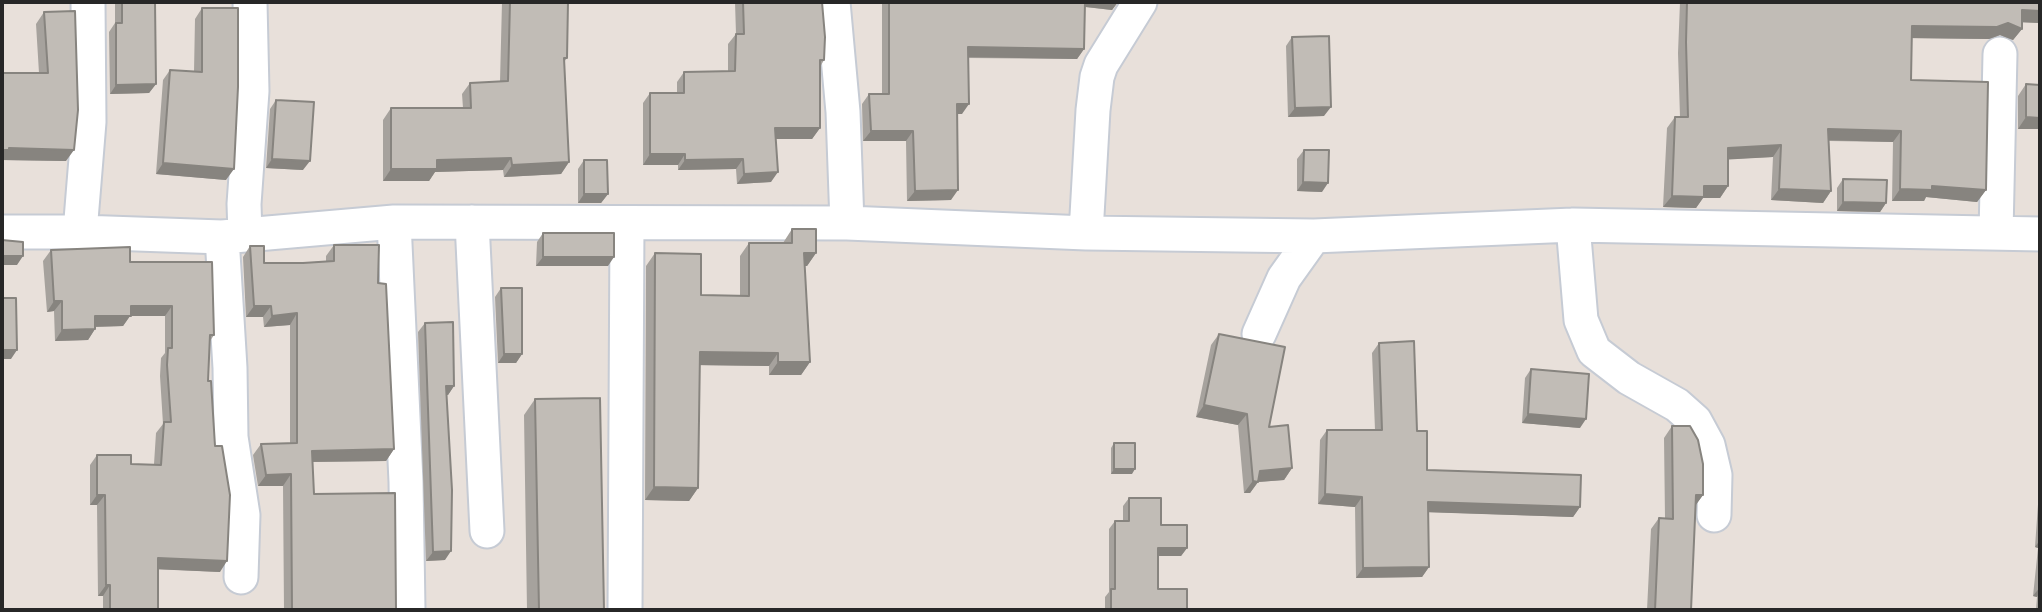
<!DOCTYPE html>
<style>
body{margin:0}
#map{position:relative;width:2042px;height:612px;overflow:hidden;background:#e8e0da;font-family:Lato,sans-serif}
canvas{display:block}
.frame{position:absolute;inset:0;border:4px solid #272727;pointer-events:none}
</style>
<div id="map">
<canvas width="2042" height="612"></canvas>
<div class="frame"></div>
</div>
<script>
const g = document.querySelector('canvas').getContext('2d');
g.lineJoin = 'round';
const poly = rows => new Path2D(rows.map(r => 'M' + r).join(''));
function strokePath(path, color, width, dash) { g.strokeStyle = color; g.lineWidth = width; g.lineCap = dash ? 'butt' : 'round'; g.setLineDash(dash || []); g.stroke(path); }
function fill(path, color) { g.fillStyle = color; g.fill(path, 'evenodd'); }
const minor = poly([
 [833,2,843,112,847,223],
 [394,222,406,482,408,610],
 [472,222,487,531],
 [1573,225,1581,320,1594,351,1629,378,1677,405,1695,421,1708,445,1715,475,1714,515],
 [2,232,80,232,222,237,394,222,847,223,1086,233,1314,236,1573,225,2040,234],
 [80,232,89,122,88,2],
 [1086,233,1093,110,1097,77,1101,65,1140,2],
 [1996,233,2000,54],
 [245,235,244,204,252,91,250,2],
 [222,237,230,368,231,437,243,515,241,577],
 [1259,334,1284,278,1314,236],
 [625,610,627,224]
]);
strokePath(minor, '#c6cbd4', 37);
strokePath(minor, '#fff', 33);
fill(poly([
 [115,2,155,2,156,84,149,93,110,94,109,32,115,23],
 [502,2,568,2,567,58,564,62,569,162,561,174,504,177,503,170,435,172,429,181,383,181,383,120,391,108,463,108,462,94,470,83,500,82],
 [735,2,822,2,824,60,820,67,820,128,812,139,776,139,771,182,737,184,736,169,678,170,678,165,643,165,643,103,650,93,677,93,677,82,684,72,728,71,728,44,736,34],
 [882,2,1118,2,1112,10,1085,7,1084,49,1077,59,968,58,962,114,957,114,951,200,907,201,906,141,863,141,862,104,869,94,882,94],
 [1680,2,2040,2,2040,23,2022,22,2022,29,2013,40,2000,35,1989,39,1912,38,1911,80,1986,190,1977,202,1926,197,1924,201,1892,201,1893,142,1829,141,1831,191,1823,203,1771,200,1773,157,1728,159,1728,186,1720,198,1703,198,1696,208,1663,207,1667,128,1675,117,1680,117,1678,53],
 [202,8,226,180,156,174,163,80,170,70,194,72,195,19],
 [44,12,66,161,2,160,2,73,39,73,36,24],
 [1292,37,1324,116,1288,117,1286,46],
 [2026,84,2040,129,2018,129,2018,96],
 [276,100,303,170,266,168,270,109],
 [1304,150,1322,192,1297,191,1297,159],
 [584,160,608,194,601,203,578,203,578,169],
 [1843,179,1886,203,1880,212,1837,211,1837,188],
 [792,229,816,253,807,266,804,266,810,362,801,375,769,375,769,366,700,365,698,488,689,501,645,500,646,266,655,253,701,295,740,296,740,256,749,243,783,243],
 [543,233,608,266,536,266,537,242],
 [334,245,378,283,394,449,386,461,312,462,314,494,396,610,284,610,283,486,258,486,253,455,261,444,290,443,290,325,264,327,263,317,246,317,243,257,250,246,264,263,303,263,326,261,326,256],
 [51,250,130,262,214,335,210,341,208,381,220,572,158,569,158,610,103,610,103,596,98,596,97,505,90,505,90,465,97,455,131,464,154,464,156,433,163,424,160,376,161,358,165,353,165,316,130,316,123,326,95,327,95,329,88,340,55,341,54,311,47,312,43,261],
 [501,288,522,354,516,363,498,363,495,297],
 [425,323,454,386,448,395,446,395,445,560,426,561,418,332],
 [1219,334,1292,468,1284,480,1258,482,1250,493,1244,493,1238,425,1196,417,1211,345],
 [1379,343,1417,431,1427,470,1580,507,1573,517,1429,512,1429,567,1422,577,1356,578,1355,507,1318,504,1320,440,1327,430,1375,430,1372,353],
 [1531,369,1580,428,1522,423,1525,378],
 [535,399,604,610,527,610,524,415],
 [1672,426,1703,495,1695,506,1691,610,1647,610,1651,529,1659,518,1665,518,1664,438],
 [1114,443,1132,474,1111,474,1111,448],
 [2040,476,2040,610,2036,610,2037,597,2033,596,2038,548,2035,547],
 [1129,498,1161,525,1187,548,1181,556,1158,556,1158,589,1187,610,1105,610,1105,597,1109,592,1109,529,1115,521,1123,521,1123,506]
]), '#a6a29d');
fill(poly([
 [1080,2,1118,2,1112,10,1078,6],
 [2022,10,2040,11,2040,23,2014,22],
 [2008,23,2022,29,2013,40,2000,35,1989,39,1904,38,1912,26],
 [968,47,1084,49,1077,59,961,57],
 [156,84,149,93,110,94,116,85],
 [957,104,969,104,962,114,950,114],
 [1331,107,1324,116,1288,117,1295,108],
 [2026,117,2040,118,2040,129,2018,129],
 [775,128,820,128,812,139,768,139],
 [1828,129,1901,131,1893,142,1820,140],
 [871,131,913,131,906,141,863,141],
 [1781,145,1773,157,1720,160,1728,148],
 [9,148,74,150,66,161,2,160,2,150],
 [650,154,685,154,678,165,643,165],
 [511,158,503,170,435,172,429,181,383,181,391,169,437,160],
 [272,159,310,161,303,170,266,168],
 [743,159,736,169,678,170,685,160],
 [569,162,561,174,504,177,512,165],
 [163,163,234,169,226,180,156,174],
 [778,172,771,182,737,184,744,174],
 [1303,182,1328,183,1322,192,1297,191],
 [1704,186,1728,186,1720,198,1703,198,1696,208,1663,207,1672,196],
 [1932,186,1986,190,1977,202,1926,197,1924,201,1892,201,1900,189],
 [1779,189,1831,191,1823,203,1771,200],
 [958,190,951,200,907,201,915,191],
 [584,194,608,194,601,203,578,203],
 [1843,202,1886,203,1880,212,1837,211],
 [804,253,816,253,807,266,795,266],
 [2,256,23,256,17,265,2,265],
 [543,257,614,257,608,266,536,266],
 [54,301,62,301,54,311,47,312],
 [131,306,172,306,165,316,130,316,123,326,87,327,95,316],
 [254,306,271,306,263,317,246,317],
 [297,313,290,325,264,327,272,316],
 [95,329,88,340,55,341,62,330],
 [2,350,17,350,11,359,2,359],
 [700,352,778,353,769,366,691,365],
 [504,354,522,354,516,363,498,363],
 [778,362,810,362,801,375,769,375],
 [446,386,454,386,448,395,439,395],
 [1204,405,1247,414,1238,425,1196,417],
 [1528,414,1586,419,1580,428,1522,423],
 [394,449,386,461,304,462,312,451],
 [1292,468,1284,480,1258,482,1250,493,1244,493,1260,471],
 [1114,469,1135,469,1132,474,1111,474],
 [291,474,283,486,258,486,266,475],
 [654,487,698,488,689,501,645,500],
 [1325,494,1362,497,1355,507,1318,504],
 [97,495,105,495,97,505,90,505],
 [1696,495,1703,495,1695,506],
 [1428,502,1580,507,1573,517,1421,512],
 [2040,540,2040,544,2038,548,2035,547],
 [1158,548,1187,548,1181,556,1152,556],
 [451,551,445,560,426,561,433,552],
 [158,558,227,561,220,572,151,569],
 [1429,567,1422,577,1356,578,1363,568],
 [106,585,110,585,103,596,98,596],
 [2040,587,2040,592,2037,597,2033,596]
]), '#87847f');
const building = poly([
 [122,2,155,2,156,84,116,85,116,23,122,23,122,2],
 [510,2,568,2,567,58,564,58,569,162,512,165,511,158,437,160,437,169,391,169,391,108,471,108,470,83,508,81,510,2],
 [743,2,822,2,825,37,824,60,820,60,820,128,775,128,778,172,744,174,743,159,685,160,685,154,650,154,650,93,684,93,684,72,735,71,736,34,744,34,743,2],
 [889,2,1085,2,1084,49,968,47,969,104,957,104,958,190,915,191,913,131,871,131,869,94,889,94,889,2],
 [1687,2,2040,2,2040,11,2022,10,2022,29,2008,23,1997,27,1912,26,1911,80,1988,82,1986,190,1932,186,1932,190,1900,189,1901,131,1828,129,1831,191,1779,189,1781,145,1728,148,1728,186,1704,186,1704,197,1672,196,1675,117,1688,117,1686,42,1687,2],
 [202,8,238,8,238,87,234,169,163,163,170,70,202,72,202,8],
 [75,11,78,110,74,150,9,148,9,150,2,150,2,73,48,73,44,12,75,11],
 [1329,36,1331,107,1295,108,1292,37,1329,36],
 [2026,84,2040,85,2040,118,2026,117,2026,84],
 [276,100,314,102,310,161,272,159,276,100],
 [1304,150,1329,150,1328,183,1303,182,1304,150],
 [584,160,607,160,608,194,584,194,584,160],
 [1843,179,1887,180,1886,203,1843,202,1843,179],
 [792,229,816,229,816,253,804,253,810,362,778,362,778,353,700,352,698,488,654,487,655,253,701,254,701,295,749,296,749,243,792,243,792,229],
 [543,233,614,233,614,257,543,257,543,233],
 [2,240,23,242,23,256,2,256,2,240],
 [334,245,379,245,378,283,386,284,394,449,312,451,314,494,395,493,396,610,292,610,291,474,266,475,261,444,297,443,297,313,272,316,271,306,254,306,250,246,264,246,264,263,303,263,334,261,334,245],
 [130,247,130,262,212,262,214,335,210,335,208,381,211,381,215,446,222,446,230,495,227,561,158,558,158,610,110,610,110,585,106,585,105,495,97,495,97,455,131,455,131,464,161,465,164,422,171,422,167,365,168,348,172,348,172,306,131,306,131,316,95,316,95,329,62,330,62,301,54,301,51,250,130,247],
 [501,288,522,288,522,354,504,354,501,288],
 [2,298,16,298,17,350,2,350,2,298],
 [453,322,454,386,446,386,452,490,451,551,433,552,425,323,453,322],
 [1219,334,1285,347,1269,427,1288,425,1292,468,1260,471,1258,482,1253,481,1247,414,1204,405,1219,334],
 [1414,341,1417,431,1427,431,1427,470,1581,475,1580,507,1428,502,1429,567,1363,568,1362,497,1325,494,1327,430,1382,430,1379,343,1414,341],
 [1531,369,1589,374,1586,419,1528,414,1531,369],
 [600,398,604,610,539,610,535,399,600,398],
 [1672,426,1690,426,1698,440,1703,464,1703,495,1696,495,1691,610,1655,610,1659,518,1673,519,1672,426],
 [1114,443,1135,443,1135,469,1114,469,1114,443],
 [1129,498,1161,498,1161,525,1187,525,1187,548,1158,548,1158,589,1187,589,1187,610,1111,610,1111,589,1115,589,1115,521,1129,521,1129,498]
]);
fill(building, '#c1bcb6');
strokePath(building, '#87847f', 2);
</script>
